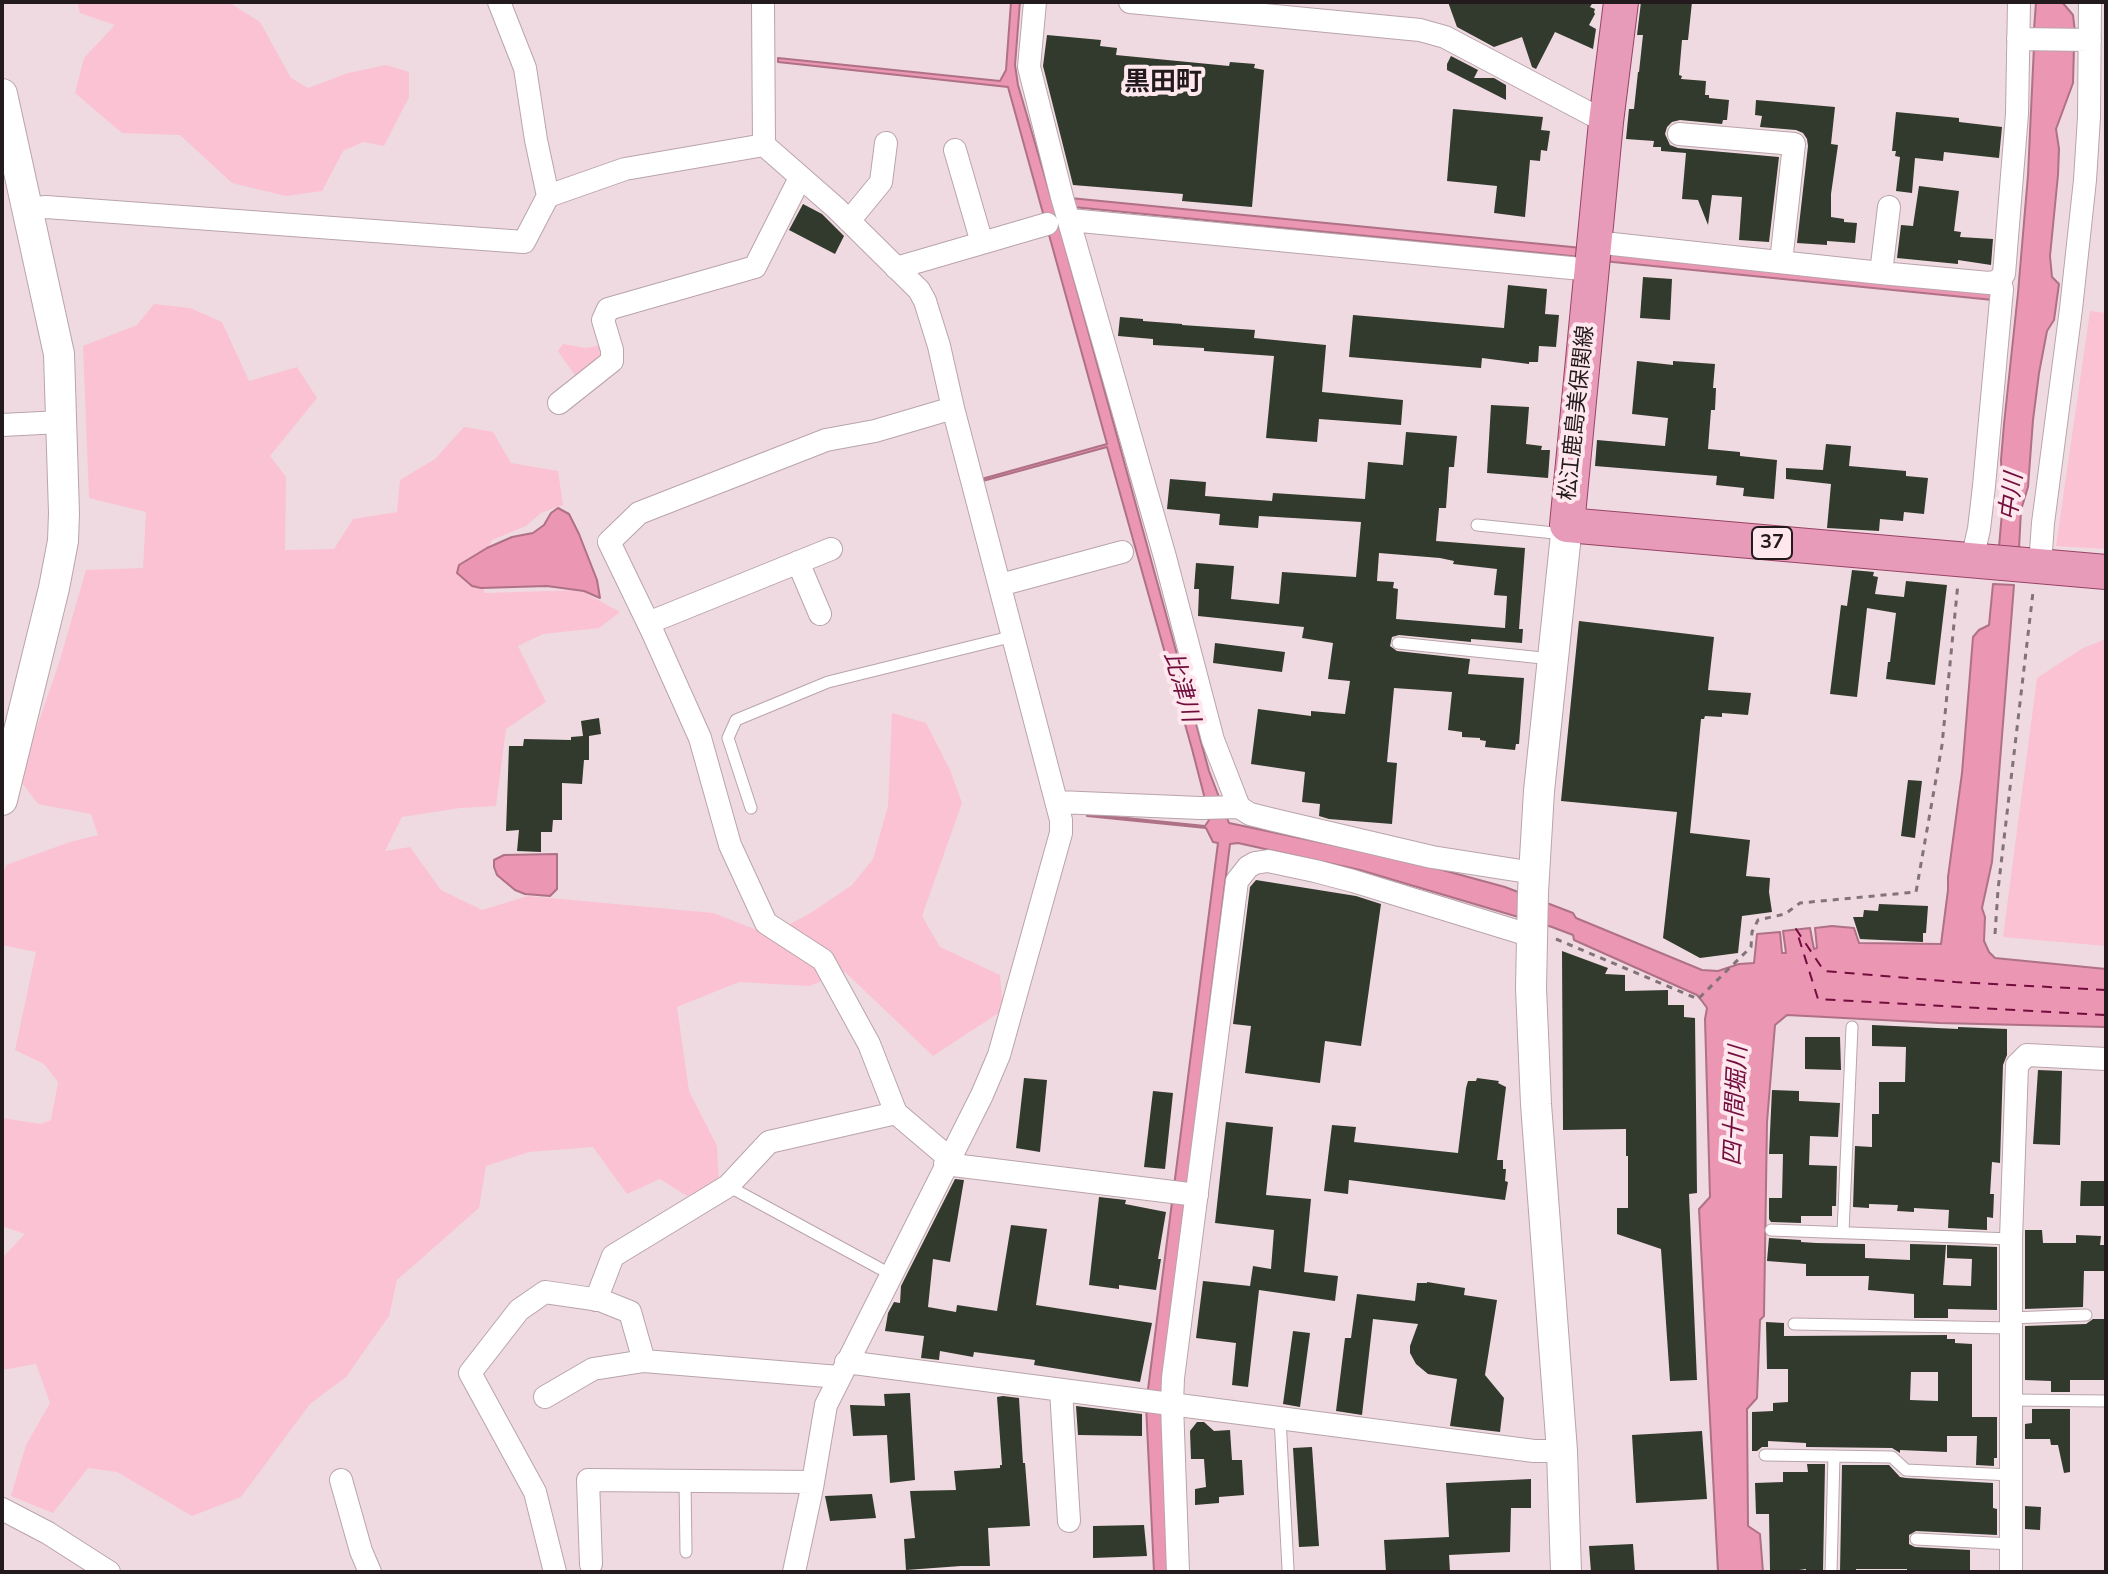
<!DOCTYPE html>
<meta charset="utf-8">
<style>
body{margin:0}
#map{position:relative;width:2108px;height:1574px;overflow:hidden;background:#f0dae1;font-family:"Nunito Sans",sans-serif}
canvas{display:block}
.frame{position:absolute;inset:0;border:4px solid #221a1d;pointer-events:none}
</style>
<div id="map">
<canvas width="2108" height="1574"></canvas>
<div class="frame"></div>
</div>
<script>
const g = document.querySelector('canvas').getContext('2d');
g.lineJoin = 'round';
function fill(path, color) { g.fillStyle = color; g.fill(path, 'evenodd'); }
const poly = rows => new Path2D(rows.map(r => 'M' + r).join(''));
function strokePath(path, color, width, dash) { g.strokeStyle = color; g.lineWidth = width; g.lineCap = dash ? 'butt' : 'round'; g.setLineDash(dash || []); g.stroke(path); }
function label(font, color, halo, rows, align = 'center') {
  g.font = font + ' "Nunito Sans","Noto Sans JP",sans-serif'; g.lineWidth = 8; g.setLineDash([]); g.textBaseline = 'middle'; g.strokeStyle = halo; g.fillStyle = color; for (const [text, x, y, turn = 0] of rows) {
    g.save(); g.translate(x, y); g.rotate((+turn || 0) * Math.PI / 180); g.textAlign = isNaN(turn) ? turn : align; if (halo) g.strokeText(text, 0, 0); g.fillText(text, 0, 0); g.restore();
  }
}
fill(poly([
 [77,2,232,2,233,5,260,22,291,78,308,88,348,73,386,65,409,72,409,97,384,146,363,142,343,151,322,191,286,196,232,183,180,135,122,133,75,93,84,58,115,25,80,13],
 [154,304,190,308,222,322,249,381,297,367,317,398,270,456,286,477,285,550,334,549,353,519,397,512,400,480,435,459,464,427,493,432,511,463,558,471,563,505,541,513,526,526,492,540,477,570,485,593,580,590,620,612,599,628,543,634,518,646,546,702,506,729,496,806,460,808,402,817,385,851,410,847,441,890,482,910,528,896,713,913,770,935,812,912,852,885,873,859,888,806,892,713,926,723,950,770,962,803,922,916,940,947,1000,975,1003,1010,933,1056,845,972,809,986,739,982,677,1007,689,1091,717,1146,719,1183,687,1196,660,1179,627,1194,593,1147,529,1152,486,1166,479,1208,397,1280,389,1316,346,1377,310,1404,241,1497,192,1516,117,1472,88,1468,53,1513,11,1496,26,1445,50,1403,36,1364,2,1370,2,1258,25,1234,2,1226,2,1118,41,1124,51,1120,58,1082,44,1064,15,1050,36,952,2,945,2,877,6,865,70,842,98,835,91,814,38,804,19,779,59,663,86,570,143,568,146,512,89,498,83,346,137,325],
 [2090,311,2106,313,2106,549,2056,546],
 [563,344,586,348,602,345,603,353,578,380,558,351],
 [2106,639,2106,946,2003,937,2037,678,2083,648]
]), '#fac2d3');
const water = poly([
 [1011,2,1020,2,1015,65,1018,85,1052,201,1070,198,1572,247,1991,291,1993,300,1613,262,1571,256,1073,207,1056,214,1209,771,1229,823,1413,862,1505,887,1573,913,1576,918,1702,970,1718,971,1739,964,1754,963,1757,934,1780,932,1782,953,1786,953,1783,931,1810,928,1814,949,1817,948,1815,928,1832,926,1854,928,1859,943,1941,944,1948,890,1948,877,1962,773,1973,637,1979,630,1989,625,1993,584,2014,585,1992,862,1982,908,1985,917,1984,941,1989,952,1995,958,2106,969,2106,1027,1939,1023,1787,1015,1775,1025,1767,1122,1764,1316,1760,1320,1757,1398,1747,1409,1748,1526,1760,1534,1763,1572,1718,1572,1699,1209,1710,1197,1705,1019,1707,1008,1702,1001,1697,995,1574,940,1573,935,1552,927,1360,870,1238,843,1230,844,1206,1034,1169,1572,1154,1572,1146,1405,1218,843,1213,842,1206,828,1087,816,1087,814,1205,826,1209,820,1206,803,1192,749,1107,447,979,482,978,480,1107,444,1008,87,778,62,778,58,1000,81,1006,70,1011,2],
 [2036,2,2062,2,2073,15,2075,32,2034,30,2036,2],
 [2034,46,2074,47,2073,83,2056,129,2059,149,2058,175,2050,256,2052,277,2059,284,2054,320,2047,331,2039,373,2033,420,2028,487,2021,510,2019,549,1999,547,2003,501,2001,460,2004,424,2018,293,2028,175,2034,46],
 [558,508,569,514,579,534,597,580,600,598,584,591,547,586,481,588,472,586,457,573,459,565,487,548,512,537,533,533,544,525,551,513,558,508],
 [557,854,557,889,550,896,525,894,515,890,497,875,494,867,494,860,504,855,557,854]
]);
fill(water, '#eb96b2');
strokePath(water, '#af7185', 2);
strokePath(poly([
 [2106,990,1955,982,1824,971,1796,929,1818,999,2106,1015]
]), '#720e3e', 2, [10, 8]);
fill(poly([
 [1448,2,1593,2,1590,7,1595,9,1594,12,1595,14,1589,25,1596,29,1593,49,1555,32,1536,69,1532,67,1522,37,1494,47,1457,27],
 [1641,2,1692,2,1688,40,1682,40,1679,75,1682,76,1681,79,1706,81,1705,95,1709,95,1709,98,1729,100,1727,120,1723,120,1722,124,1680,120,1672,122,1667,127,1665,134,1670,145,1678,148,1779,157,1769,242,1739,240,1742,197,1712,195,1708,225,1698,200,1682,199,1686,153,1661,151,1661,147,1653,147,1654,141,1626,139,1629,109,1634,109,1638,72,1639,72,1643,35,1637,35],
 [1047,35,1101,40,1100,46,1117,48,1116,55,1229,66,1230,62,1255,64,1254,68,1264,70,1252,207,1182,201,1183,194,1073,185,1043,66],
 [1451,56,1478,70,1474,78,1494,78,1506,85,1506,100,1447,70,1447,64],
 [1756,100,1835,107,1831,144,1838,145,1831,194,1831,217,1844,219,1844,222,1857,223,1855,243,1827,241,1827,245,1797,243,1808,146,1807,139,1803,133,1796,130,1760,127,1762,116,1755,115],
 [1453,109,1543,117,1541,130,1550,131,1547,151,1541,150,1540,161,1530,160,1525,217,1494,213,1497,186,1447,181],
 [1896,112,1959,118,1959,122,2002,127,1999,158,1944,152,1943,161,1915,158,1912,193,1896,191,1900,157,1895,156,1896,151,1892,151],
 [1919,186,1959,191,1954,231,1961,232,1960,237,1993,239,1991,265,1958,260,1958,264,1897,258,1901,225,1913,226],
 [803,204,822,214,844,236,835,254,789,230],
 [1643,277,1672,279,1670,320,1640,318],
 [1508,285,1547,289,1545,314,1559,315,1556,347,1539,346,1538,362,1529,362,1529,364,1482,358,1481,368,1349,357,1353,315,1504,328],
 [1120,317,1143,319,1143,321,1182,324,1182,325,1255,330,1254,338,1326,345,1322,392,1403,400,1401,425,1319,419,1317,442,1266,438,1274,356,1204,351,1204,348,1153,345,1153,339,1118,336],
 [1637,361,1673,365,1673,361,1715,364,1713,388,1716,388,1715,410,1711,410,1708,449,1740,452,1740,456,1777,460,1774,499,1743,496,1744,488,1716,485,1717,476,1595,466,1597,440,1665,446,1668,418,1632,414],
 [1491,405,1529,407,1526,444,1542,446,1541,450,1550,450,1548,478,1487,473],
 [1406,432,1457,436,1454,467,1449,467,1446,508,1439,508,1436,541,1525,548,1519,629,1523,629,1522,643,1471,639,1471,642,1399,635,1392,637,1390,646,1397,651,1470,659,1468,674,1524,678,1519,744,1516,744,1515,750,1485,747,1486,741,1480,740,1480,738,1462,737,1462,732,1448,730,1452,692,1394,688,1387,762,1397,763,1392,824,1329,819,1319,816,1320,804,1302,802,1305,772,1251,764,1258,709,1311,716,1311,711,1345,714,1350,681,1328,679,1333,643,1302,638,1304,627,1198,616,1199,589,1194,589,1196,563,1234,566,1231,599,1279,604,1282,572,1356,577,1361,522,1259,516,1258,528,1219,525,1220,514,1167,509,1170,479,1206,482,1205,496,1272,501,1273,493,1365,499,1368,462,1403,465],
 [1379,553,1440,558,1454,561,1453,564,1497,569,1494,595,1507,596,1505,628,1396,619,1398,589,1393,588,1394,582,1377,581],
 [1826,444,1851,446,1849,466,1906,471,1906,476,1928,478,1924,514,1904,512,1903,521,1880,519,1879,531,1827,528,1831,484,1786,479,1786,468,1823,470],
 [1852,570,1874,572,1873,576,1878,577,1875,594,1904,597,1906,581,1947,585,1935,685,1886,679,1888,662,1890,662,1896,613,1867,608,1857,697,1830,694,1841,605,1847,606],
 [1579,621,1714,637,1708,690,1751,693,1748,715,1722,713,1722,717,1705,716,1704,719,1701,719,1690,833,1750,840,1746,876,1770,878,1769,892,1772,912,1742,916,1738,953,1700,958,1663,938,1677,812,1561,801],
 [1215,643,1285,652,1282,672,1213,663],
 [599,718,601,734,589,736,589,760,584,760,582,784,562,783,562,820,553,820,552,832,541,832,541,852,517,851,519,830,506,831,509,746,523,746,524,739,571,740,571,737,583,736,581,721],
 [1908,780,1922,781,1915,838,1901,836],
 [1256,880,1356,896,1381,904,1361,1046,1325,1041,1320,1083,1245,1073,1251,1026,1233,1024,1250,887],
 [1879,904,1928,906,1926,933,1923,933,1923,942,1860,939,1853,917,1863,917,1864,910,1878,911],
 [1562,951,1608,968,1605,974,1625,975,1625,991,1668,990,1668,1005,1684,1005,1684,1017,1695,1018,1697,1193,1689,1194,1697,1380,1670,1381,1661,1249,1617,1234,1617,1208,1628,1208,1628,1156,1626,1156,1626,1129,1563,1130],
 [1872,1025,1958,1029,1958,1027,2007,1029,2007,1055,2003,1065,2000,1163,1992,1162,1990,1194,1994,1194,1993,1218,1987,1217,1987,1230,1948,1228,1949,1210,1914,1208,1914,1212,1897,1211,1898,1205,1869,1204,1869,1208,1853,1207,1855,1146,1872,1147,1872,1114,1879,1114,1879,1082,1905,1082,1906,1047,1872,1046],
 [1805,1037,1840,1037,1841,1070,1805,1069],
 [2038,1070,2062,1071,2060,1145,2033,1144],
 [1024,1078,1047,1080,1040,1152,1016,1148],
 [1477,1078,1499,1081,1498,1083,1506,1087,1497,1160,1503,1160,1503,1169,1506,1169,1505,1181,1508,1182,1505,1200,1349,1180,1348,1194,1324,1191,1332,1125,1356,1127,1354,1142,1458,1153,1466,1088,1468,1081,1476,1081],
 [1772,1090,1799,1091,1799,1101,1840,1103,1838,1137,1810,1136,1809,1165,1837,1166,1836,1206,1832,1206,1832,1216,1801,1216,1801,1223,1771,1222,1769,1219,1769,1198,1782,1198,1783,1154,1769,1154],
 [1153,1091,1173,1093,1165,1169,1144,1167],
 [1226,1122,1273,1127,1266,1195,1311,1199,1304,1272,1338,1276,1335,1301,1259,1290,1248,1387,1232,1385,1236,1343,1196,1338,1203,1281,1250,1286,1253,1266,1271,1269,1274,1230,1215,1223],
 [955,1179,964,1180,950,1262,933,1259,928,1307,956,1312,957,1305,997,1311,1011,1225,1047,1229,1036,1305,1152,1323,1140,1382,1034,1365,1035,1360,974,1352,973,1357,940,1351,939,1360,921,1358,924,1336,885,1331,888,1313,894,1302,900,1303,901,1286],
 [2081,1181,2106,1181,2106,1206,2080,1206],
 [1099,1197,1126,1200,1125,1204,1166,1212,1158,1259,1161,1259,1156,1290,1119,1285,1119,1289,1089,1285],
 [2025,1230,2042,1230,2043,1243,2076,1243,2076,1235,2101,1236,2100,1245,2106,1245,2106,1271,2084,1271,2083,1307,2025,1309],
 [1769,1238,1801,1240,1801,1242,1816,1243,1865,1244,1865,1258,1910,1260,1910,1244,1946,1245,1943,1285,1971,1286,1972,1259,1947,1258,1947,1245,1997,1247,1997,1310,1948,1309,1948,1318,1914,1318,1914,1294,1868,1290,1869,1276,1806,1276,1806,1264,1767,1261],
 [1427,1282,1465,1288,1464,1295,1497,1300,1485,1375,1504,1398,1500,1432,1450,1426,1457,1379,1428,1374,1416,1364,1410,1353,1410,1346,1418,1324,1373,1319,1362,1415,1336,1411,1345,1338,1351,1338,1357,1294,1415,1301,1417,1283,1427,1283],
 [2093,1319,2106,1319,2106,1380,2070,1380,2070,1392,2051,1392,2051,1381,2025,1380,2025,1326,2086,1324],
 [1766,1322,1784,1323,1784,1336,1947,1335,1947,1339,1955,1339,1955,1343,1972,1344,1972,1417,1997,1417,1997,1458,1994,1458,1994,1466,1976,1465,1977,1436,1947,1436,1947,1452,1900,1450,1900,1453,1892,1448,1806,1447,1806,1443,1768,1441,1768,1447,1762,1447,1757,1451,1752,1451,1752,1412,1773,1411,1773,1403,1788,1402,1788,1369,1767,1369],
 [1911,1372,1938,1372,1938,1401,1910,1400],
 [1293,1331,1310,1333,1300,1407,1283,1404],
 [910,1393,915,1480,890,1483,887,1435,853,1436,850,1405,885,1406,884,1394],
 [1003,1396,1019,1398,1023,1463,1025,1463,1030,1526,988,1528,990,1566,961,1566,906,1570,904,1539,915,1538,910,1491,956,1490,954,1471,1000,1468,1000,1465,1002,1465,997,1397],
 [1076,1406,1142,1414,1142,1436,1078,1435],
 [2032,1409,2070,1409,2070,1472,2064,1473,2058,1445,2051,1445,2050,1439,2025,1439,2025,1424,2032,1423],
 [1197,1422,1204,1422,1214,1431,1230,1430,1232,1460,1242,1460,1244,1495,1219,1497,1219,1503,1195,1505,1195,1489,1206,1487,1204,1459,1191,1459,1190,1431],
 [1702,1431,1707,1499,1636,1503,1632,1435],
 [1312,1447,1319,1546,1299,1547,1293,1448],
 [1807,1464,1825,1464,1823,1572,1806,1572,1806,1569,1792,1571,1770,1570,1769,1514,1756,1514,1755,1483,1783,1482,1783,1472,1808,1472],
 [1842,1465,1889,1465,1900,1477,1906,1478,1993,1483,1993,1508,1997,1509,1997,1535,1916,1531,1909,1535,1909,1544,1915,1547,1970,1550,1970,1572,1907,1572,1907,1569,1856,1569,1856,1572,1840,1572],
 [1531,1479,1531,1508,1511,1508,1510,1552,1449,1555,1450,1572,1386,1572,1384,1540,1449,1537,1446,1483],
 [872,1494,876,1518,830,1521,825,1496],
 [2025,1506,2041,1507,2040,1530,2025,1529],
 [1144,1525,1147,1556,1093,1558,1093,1526],
 [1633,1544,1635,1572,1591,1572,1589,1546]
]), '#313a2d');
const lane = poly([
 [1477,525,1564,534],
 [1398,643,1552,659],
 [751,808,728,738,736,720,828,682,1014,636],
 [728,1186,890,1274],
 [1771,1230,2011,1239],
 [1843,1232,1852,1027],
 [2011,1318,2086,1315],
 [1794,1324,2011,1328],
 [2011,1400,2106,1401],
 [1280,1418,1288,1569],
 [1765,1455,1892,1457,1906,1470,2011,1475],
 [685,1481,686,1552],
 [1916,1539,2011,1544],
 [1831,1572,1834,1456]
]);
const street = poly([
 [499,2,525,68,536,140,548,196],
 [763,2,764,145,836,208,919,290,925,301,939,346,953,408,1061,820,1061,833,999,1055,982,1095,826,1405,812,1488,794,1572],
 [1035,2,1029,67,1062,197,1165,557,1213,740,1239,807],
 [1130,2,1420,30,1445,37,1606,122],
 [2018,39,2090,40],
 [1679,134,1794,144,1781,262],
 [27,209,46,207,524,242,548,196,625,169,764,145],
 [1070,220,1592,270],
 [849,221,881,182,886,143],
 [1594,242,1881,273,1989,283,1998,281,2004,274,2017,114,2019,2],
 [982,243,1047,224],
 [896,268,982,243,955,150],
 [1881,273,1889,207],
 [559,403,612,361,612,350,603,320,608,309,755,267,800,178],
 [2,425,61,422],
 [1972,560,1979,529,1984,486,2002,289,2000,280],
 [798,562,820,614],
 [2040,565,2043,523,2071,309,2085,180,2089,117,2090,2],
 [1000,585,1122,552],
 [648,623,831,549],
 [1058,802,1200,808,1239,807,1250,814,1274,820,1432,857,1534,873],
 [896,1113,869,1044,823,960,766,923,730,845,700,738,653,633,609,542,639,513,826,440,875,431,953,408],
 [945,1164,1197,1195],
 [596,1300,613,1256,728,1186,769,1142,896,1113,949,1158],
 [846,1362,1534,1451,1562,1451],
 [1061,1390,1069,1521],
 [545,1397,593,1369,644,1361,839,1377],
 [341,1480,361,1551,370,1572],
 [2,1509,48,1533,109,1572],
 [591,1564,588,1480,813,1482],
 [555,1572,535,1492,470,1373,519,1310,545,1292,600,1300,630,1312,644,1361],
 [1178,1572,1172,1404,1173,1378,1237,881,1248,867,1255,863,1268,861,1315,871,1353,881,1532,936],
 [2011,1572,2011,1239,2017,1065,2027,1055,2106,1059]
]);
const secondary = poly([
 [2,94,59,354,64,513,63,541,54,588,2,800],
 [1566,1572,1562,1451,1536,1104,1531,988,1533,892,1539,791,1567,525]
]);
const primary = poly([
 [1621,2,1606,122,1567,525,2106,572]
]);
strokePath(lane, '#b9a4aa', 13);
strokePath(street, '#b9a4aa', 24);
strokePath(secondary, '#b9a4aa', 32);
strokePath(primary, '#984364', 36);
strokePath(poly([
 [1995,934,1998,890,2033,592],
 [1556,939,1698,999,1751,947,1752,932,1758,920,1785,914,1800,903,1916,892,1942,745,1958,583]
]), '#827378', 3, [6, 6]);
strokePath(lane, '#fff', 11);
strokePath(street, '#fff', 22);
strokePath(secondary, '#fff', 30);
strokePath(primary, '#e79bb9', 34);
for (const [x, y, w] of [
 [1772,543,40]
]) { const box = new Path2D(); box.roundRect(x - w / 2, y - 16, w, 32, 6); g.fillStyle = '#fee8ee'; g.fill(box); strokePath(box, '#221a1d', 2); }
label('bold 20px', '#221a1d', null, [
 ["37",1772,543]
]);
label('22px', '#221a1d', '#fee8ee', [
 ["松江鹿島美保関線",1578,413,-84]
]);
label('italic 24px', '#720e3e', '#fee8ee', [
 ["中川",2013,497,-83],
 ["比津川",1180,687,74],
 ["四十間堀川",1737,1106,-87]
]);
label('bold 26px', '#221a1d', '#fee8ee', [
 ["黒田町",1163,84]
]);
</script>
